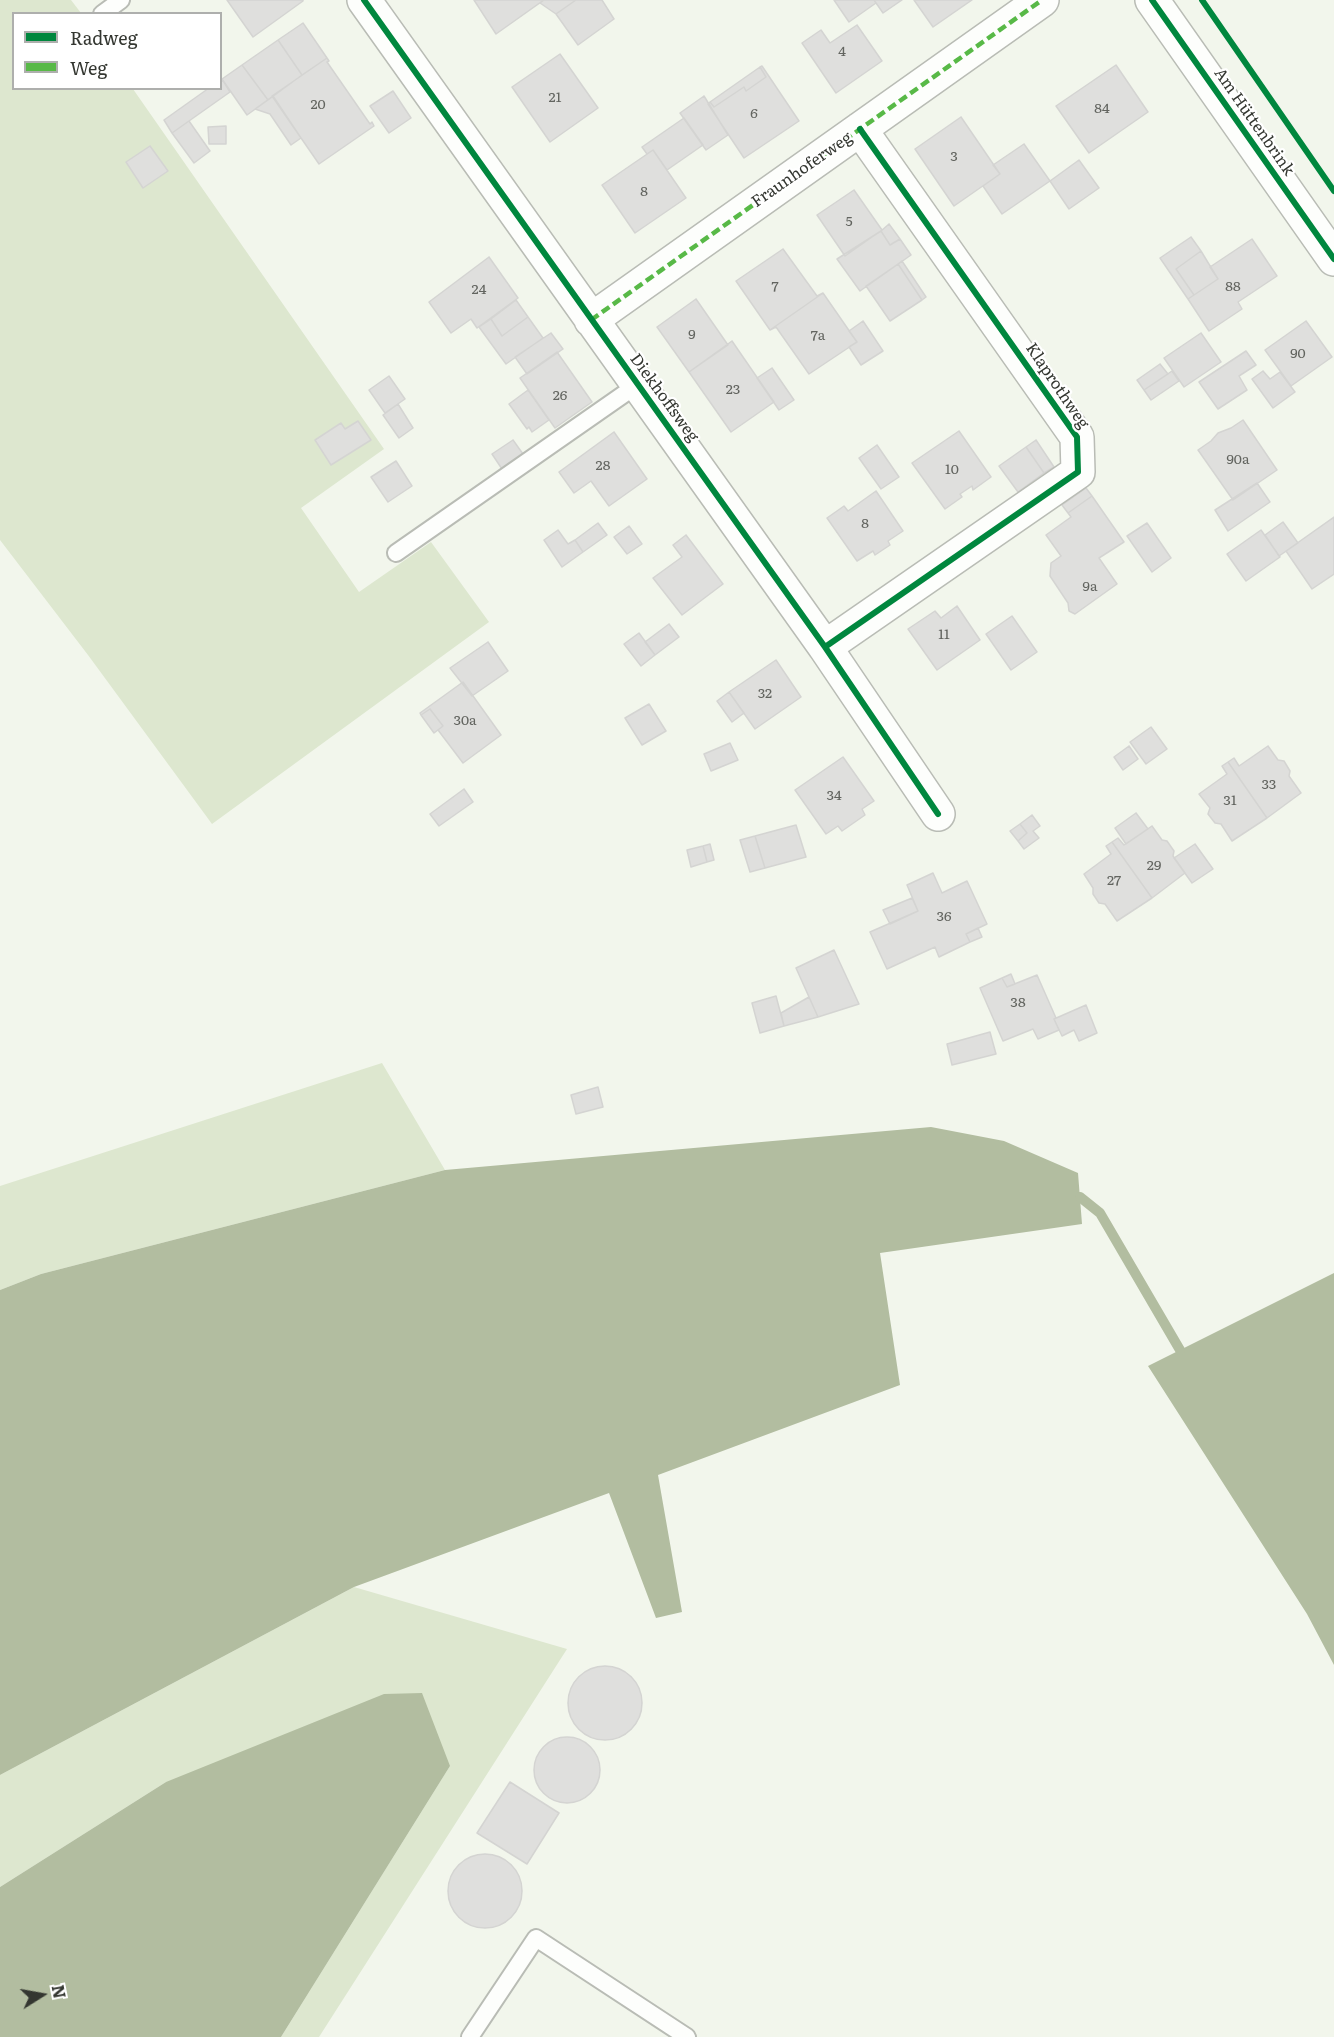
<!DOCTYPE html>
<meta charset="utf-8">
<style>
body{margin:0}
#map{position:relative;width:1334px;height:2037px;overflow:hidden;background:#f2f6ec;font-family:Literata,serif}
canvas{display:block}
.legend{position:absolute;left:12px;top:12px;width:210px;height:78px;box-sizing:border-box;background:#fff;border:2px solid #aeafad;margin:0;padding:8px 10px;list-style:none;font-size:18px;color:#343731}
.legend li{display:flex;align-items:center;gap:12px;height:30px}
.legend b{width:30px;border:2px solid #aeafad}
.north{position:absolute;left:12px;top:1965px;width:60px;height:60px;-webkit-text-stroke:4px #fff;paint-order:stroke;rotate:79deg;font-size:16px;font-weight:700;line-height:24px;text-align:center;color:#343731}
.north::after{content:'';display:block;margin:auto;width:21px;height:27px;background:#343731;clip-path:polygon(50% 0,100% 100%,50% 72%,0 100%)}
</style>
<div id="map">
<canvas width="1334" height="2037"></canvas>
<ul class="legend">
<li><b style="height:8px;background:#00873e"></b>Radweg</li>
<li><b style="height:8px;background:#58b947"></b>Weg</li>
</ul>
<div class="north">N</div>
</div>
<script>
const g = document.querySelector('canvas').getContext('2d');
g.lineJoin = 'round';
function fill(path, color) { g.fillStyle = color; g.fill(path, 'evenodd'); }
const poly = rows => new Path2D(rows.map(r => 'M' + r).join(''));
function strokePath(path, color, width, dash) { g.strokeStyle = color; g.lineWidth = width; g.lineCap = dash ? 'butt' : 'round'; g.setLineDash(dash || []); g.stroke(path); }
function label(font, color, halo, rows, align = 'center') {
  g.font = font + ' Literata,serif'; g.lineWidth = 4.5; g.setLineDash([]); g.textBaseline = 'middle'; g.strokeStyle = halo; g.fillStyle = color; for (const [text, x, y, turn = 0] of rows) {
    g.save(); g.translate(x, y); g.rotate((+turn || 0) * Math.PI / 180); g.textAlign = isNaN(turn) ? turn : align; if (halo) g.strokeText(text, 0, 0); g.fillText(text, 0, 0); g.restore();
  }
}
fill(poly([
 [0,0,71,0,81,13,14,14,14,88,133,89,384,449,301,508,359,592,431,542,489,622,212,824,88,655,0,540],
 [382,1063,445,1170,41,1274,0,1290,0,1186],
 [354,1587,567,1649,319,2037,281,2037,450,1766,166,1782,0,1887,0,1775]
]), '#dde7cf');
fill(poly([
 [931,1127,1004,1141,1078,1173,1082,1224,880,1253,900,1385,658,1475,682,1612,656,1618,609,1493,354,1587,0,1775,0,1290,41,1274,445,1170],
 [1334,1273,1334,1665,1307,1614,1148,1366],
 [422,1693,450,1766,281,2037,0,2037,0,1887,166,1782,384,1694]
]), '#b2bda0');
strokePath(poly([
 [1080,1197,1100,1213,1180,1350]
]), '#b2bda0', 10);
const building = poly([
 [227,0,303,0,303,1,253,37,227,0],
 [474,0,544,0,496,34,474,0],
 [544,0,576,0,556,14,540,3,544,0],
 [576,0,602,0,614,19,578,45,556,14,576,0],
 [834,0,874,0,876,3,849,22,834,0],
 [874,0,902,0,883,13,874,0],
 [914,0,972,0,933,27,914,0],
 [303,23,327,58,302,75,278,40,303,23],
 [857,25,882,61,836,93,802,43,821,30,830,43,857,25],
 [278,40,302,75,268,100,242,65,278,40],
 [560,54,598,108,550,142,512,87,560,54],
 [327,58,329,61,327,62,370,124,372,122,374,126,319,164,272,96,327,58],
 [242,65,268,100,247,115,222,79,242,65],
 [1116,65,1148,112,1089,153,1056,106,1116,65],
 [762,66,799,121,744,158,708,104,710,102,714,107,744,87,746,91,766,77,760,67,762,66],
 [760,67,766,77,746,91,744,87,714,107,710,102,760,67],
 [222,79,230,92,172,133,164,120,209,88,220,88,222,79],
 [393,91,411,118,389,133,370,106,393,91],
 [273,96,301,138,291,145,270,114,255,109,273,96],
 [704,96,728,135,706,150,680,113,704,96],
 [961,117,1000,174,954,206,915,149,961,117],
 [684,118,703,145,667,170,653,150,647,154,642,147,684,118],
 [189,121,210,151,194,163,172,133,189,121],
 [226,126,226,144,209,144,208,127,226,126],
 [1024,144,1050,181,1002,214,983,186,1000,174,993,165,1024,144],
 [150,146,168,171,143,188,126,162,150,146],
 [653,150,686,198,635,233,602,185,653,150],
 [1079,160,1099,188,1069,209,1050,181,1079,160],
 [854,190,882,230,845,256,817,215,854,190],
 [889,224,900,239,890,245,881,231,889,224],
 [881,231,890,245,900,239,911,255,860,291,837,259,881,231],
 [1191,237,1201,251,1176,269,1194,295,1188,299,1160,258,1191,237],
 [1252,239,1277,276,1238,302,1242,309,1209,331,1188,299,1218,279,1210,267,1252,239],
 [783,249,817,296,823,293,770,330,736,281,783,249],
 [1201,251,1218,279,1194,295,1176,269,1201,251],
 [489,257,518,298,477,328,471,319,451,333,429,302,489,257],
 [902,261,926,297,922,300,898,264,902,261],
 [898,264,922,300,890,321,866,286,898,264],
 [823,293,857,342,809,374,776,327,770,330,823,293],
 [696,299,728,345,689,372,657,327,696,299],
 [516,300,528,317,502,336,491,319,516,300],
 [528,317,543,338,506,364,479,327,491,319,502,336,528,317],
 [863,321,883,351,861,365,849,347,857,342,849,331,863,321],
 [1306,321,1332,357,1291,386,1265,350,1306,321],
 [551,333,563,349,527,374,515,357,551,333],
 [1201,333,1221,362,1184,387,1164,358,1201,333],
 [732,341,774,402,731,432,689,372,732,341],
 [1246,351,1256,365,1239,376,1247,390,1218,409,1199,382,1246,351],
 [557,352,592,402,555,428,520,378,557,352],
 [1160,364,1168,374,1144,390,1137,380,1160,364],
 [772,368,794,400,779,410,757,378,772,368],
 [1172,371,1179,381,1151,400,1144,390,1172,371],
 [1263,371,1270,379,1280,372,1295,392,1273,408,1252,379,1263,371],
 [389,376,405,399,385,413,369,390,389,376],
 [528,390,549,420,532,432,529,427,527,429,509,404,528,390],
 [398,404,413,428,399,438,383,415,398,404],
 [1243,420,1277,470,1233,500,1198,450,1211,441,1218,433,1231,428,1243,420],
 [358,421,371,440,331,465,315,440,341,423,345,429,358,421],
 [959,431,991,477,973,490,972,486,960,494,962,497,945,509,912,463,959,431],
 [614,432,647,479,609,506,591,481,574,493,559,472,614,432],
 [513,440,523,454,502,469,492,454,513,440],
 [1036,440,1054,467,1044,473,1026,447,1036,440],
 [877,445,899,477,881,489,859,458,877,445],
 [1026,447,1044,473,1018,492,999,466,1026,447],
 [396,461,412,486,388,502,371,477,396,461],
 [1257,483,1270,502,1228,531,1215,510,1257,483],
 [1086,488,1092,496,1068,513,1062,505,1086,488],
 [876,491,903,531,888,541,890,545,875,555,873,551,857,561,827,518,844,506,848,511,876,491],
 [1092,496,1124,542,1099,558,1117,584,1075,614,1069,611,1068,603,1050,576,1051,563,1061,556,1046,535,1071,517,1068,513,1092,496],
 [1334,517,1334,574,1312,589,1286,551,1334,517],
 [1283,522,1298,543,1279,556,1265,535,1283,522],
 [598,523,607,535,583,552,575,540,598,523],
 [1147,523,1171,558,1152,572,1127,536,1147,523],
 [629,526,642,544,627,554,614,537,629,526],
 [558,530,568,544,575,540,583,552,562,567,544,540,558,530],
 [1261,530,1280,557,1246,581,1227,554,1261,530],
 [686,535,723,584,682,615,653,578,682,557,673,545,686,535],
 [957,606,980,640,937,670,908,629,935,611,941,618,957,606],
 [1012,616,1037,652,1011,670,986,634,1012,616],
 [669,624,679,637,655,655,645,642,669,624],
 [639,633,655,655,641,666,624,644,639,633],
 [488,642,508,671,472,696,450,668,488,642],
 [776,660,801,697,755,729,729,692,776,660],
 [463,682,501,735,463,763,438,730,443,726,430,709,421,715,420,713,463,682],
 [729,692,744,713,732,722,717,701,729,692],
 [649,704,666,731,642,745,625,718,649,704],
 [430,709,443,726,434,733,421,715,430,709],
 [1151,727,1167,749,1146,764,1130,742,1151,727],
 [730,743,738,760,711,771,704,754,730,743],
 [1129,746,1138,759,1123,770,1114,757,1129,746],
 [1268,746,1278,760,1284,761,1290,771,1289,776,1301,793,1267,818,1228,762,1234,758,1239,766,1268,746],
 [843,757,874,801,862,809,865,815,842,831,838,826,826,834,795,790,843,757],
 [1228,762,1267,818,1232,841,1221,824,1215,823,1208,814,1210,808,1199,794,1227,774,1222,766,1228,762],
 [464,789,473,802,439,826,430,814,464,789],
 [1136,813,1148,829,1126,844,1115,828,1136,813],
 [1032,815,1040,826,1033,831,1039,838,1024,849,1018,841,1027,833,1020,824,1032,815],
 [1020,824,1027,833,1018,841,1010,831,1020,824],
 [796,825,806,857,765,868,755,836,796,825],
 [1152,826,1162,840,1167,841,1174,851,1173,856,1185,873,1152,898,1112,842,1118,838,1124,845,1152,826],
 [755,836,765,868,750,872,740,840,755,836],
 [1112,842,1152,898,1117,921,1105,904,1099,903,1093,894,1093,888,1084,874,1111,854,1106,846,1112,842],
 [710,844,714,860,707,862,703,846,710,844],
 [1195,844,1213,869,1192,883,1174,858,1195,844],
 [703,846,707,862,691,867,687,850,703,846],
 [933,873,942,893,967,881,987,924,966,934,970,942,939,957,935,947,887,969,870,932,918,911,907,885,933,873],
 [912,898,918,911,890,924,883,910,912,898],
 [978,928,982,937,970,942,966,934,978,928],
 [834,950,859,1004,818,1017,796,968,834,950],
 [1011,974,1015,984,1007,987,1002,978,1011,974],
 [1037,975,1056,1018,1054,1019,1059,1030,1038,1039,1033,1029,1003,1041,980,988,1002,978,1007,987,1037,975],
 [776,996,784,1026,760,1033,752,1003,776,996],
 [809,997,818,1017,784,1026,781,1013,809,997],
 [1086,1005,1097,1033,1079,1041,1074,1030,1062,1036,1054,1019,1086,1005],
 [990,1032,996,1054,952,1065,947,1044,990,1032],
 [598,1087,603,1107,576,1114,571,1095,598,1087],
 '568 1703a37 37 0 1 1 74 0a37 37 0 1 1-74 0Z',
 '534 1770a33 33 0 1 1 66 0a33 33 0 1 1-66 0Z',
 [510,1782,559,1813,527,1864,477,1833,510,1782],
 '448 1891a37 37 0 1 1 74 0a37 37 0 1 1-74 0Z'
]);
fill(building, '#dfdfdd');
strokePath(building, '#d4d4d2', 1.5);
const service = poly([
 [102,14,121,0],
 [396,553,637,385],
 [470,2037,536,1938,687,2037]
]);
const minor = poly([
 [364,0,825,647,938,814],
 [591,320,1042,0],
 [825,647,1078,472,1077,437,860,129]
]);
const tertiary = poly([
 [1152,0,1334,259]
]);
strokePath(service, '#b9bcb5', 20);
strokePath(minor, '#b9bcb5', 36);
strokePath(tertiary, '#b9bcb5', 36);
strokePath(service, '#fdfefc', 16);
strokePath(minor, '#fdfefc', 33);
strokePath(tertiary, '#fdfefc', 33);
strokePath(poly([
 [591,320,1042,0]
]), '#58b947', 4.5, [9, 4.5]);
strokePath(poly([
 [364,0,825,647,938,814],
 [1152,0,1334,259],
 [1202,0,1334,191],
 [825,647,1078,472,1077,437,860,129]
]), '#00873e', 6);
label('14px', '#62645f', null, [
 ["4",842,52],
 ["21",555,98],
 ["20",318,105],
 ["84",1102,109],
 ["6",754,114],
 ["3",954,157],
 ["8",644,192],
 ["5",849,222],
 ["7",775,287],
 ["88",1233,287],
 ["24",479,290],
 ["9",692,335],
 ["7a",818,336],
 ["90",1298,354],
 ["23",733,390],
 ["26",560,396],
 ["90a",1238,460],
 ["28",603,466],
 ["10",952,470],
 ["8",865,524],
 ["9a",1090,587],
 ["11",944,635],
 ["32",765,694],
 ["30a",465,721],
 ["33",1269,785],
 ["34",834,796],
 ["31",1230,801],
 ["29",1154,866],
 ["27",1114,881],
 ["36",944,917],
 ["38",1018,1003]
]);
label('16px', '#343731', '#fff', [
 ["Am Hüttenbrink",1254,122,55],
 ["Fraunhoferweg",802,170,-35],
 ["Klaprothweg",1057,386,56],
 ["Diekhoffsweg",664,398,54]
]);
</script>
